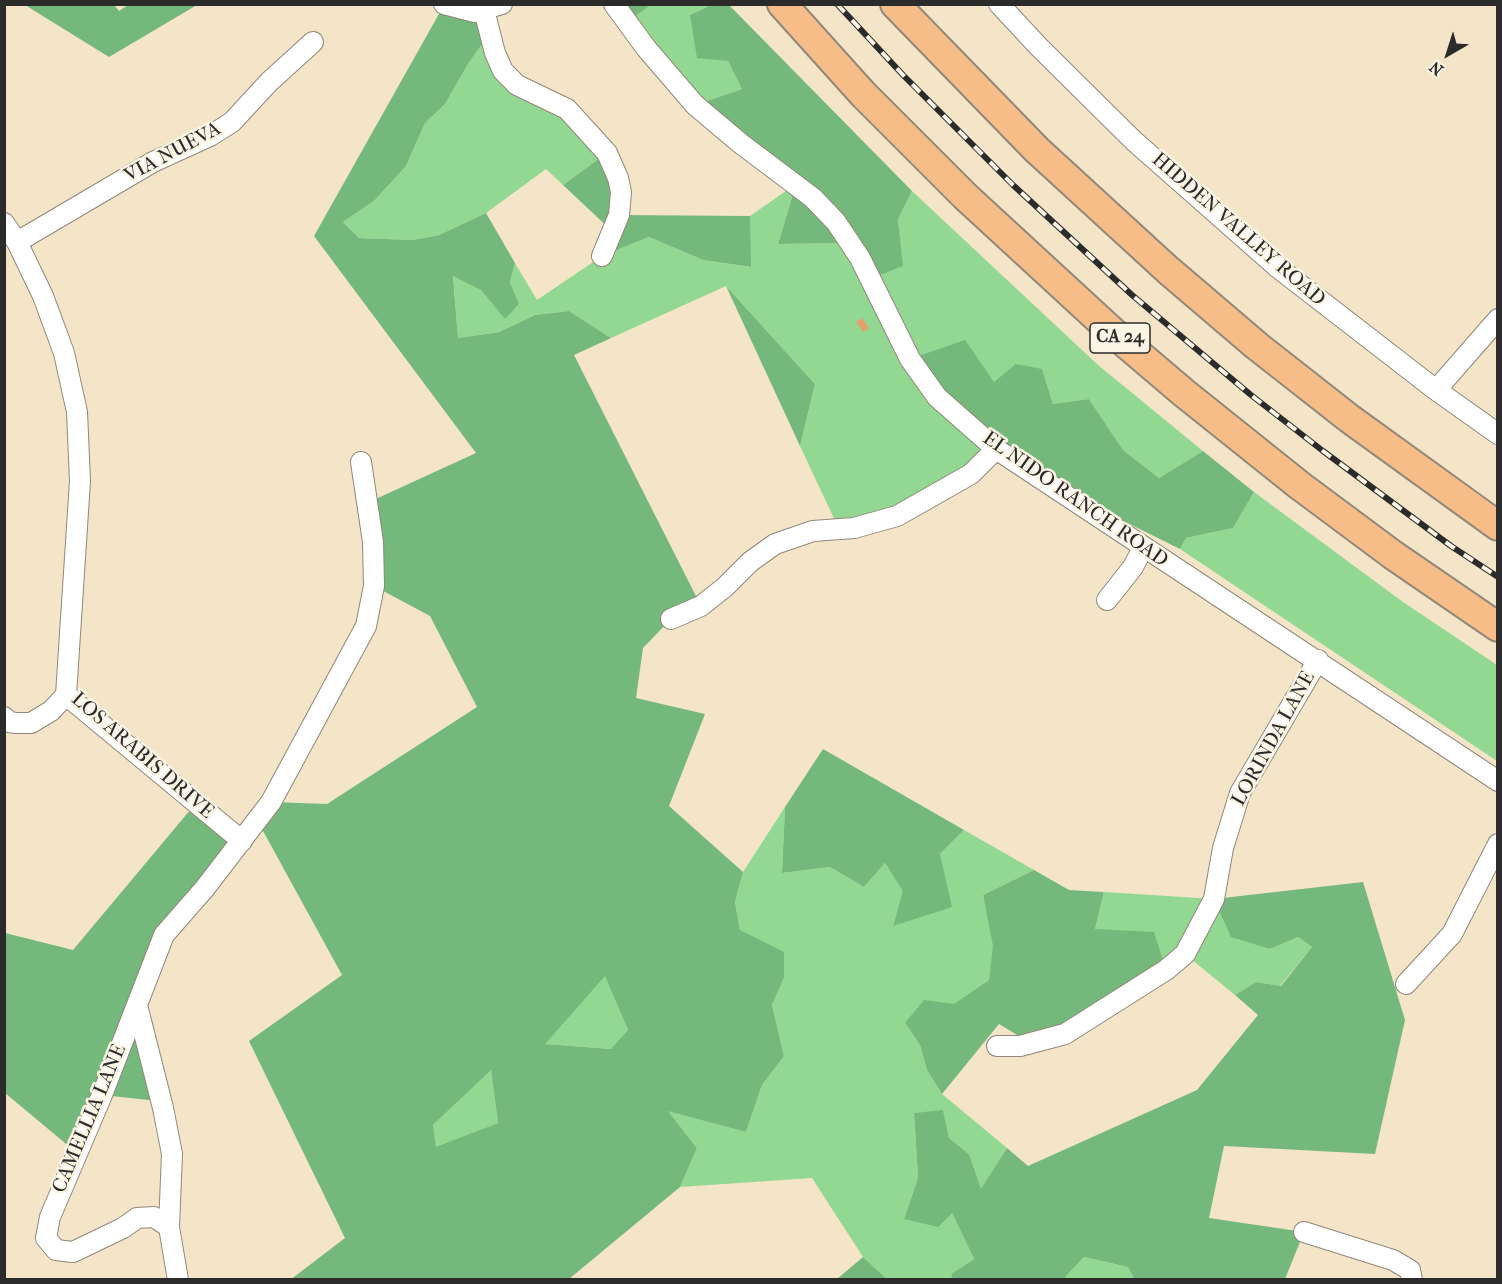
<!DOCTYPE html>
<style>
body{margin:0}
#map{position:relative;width:1502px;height:1284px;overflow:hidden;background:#f4e4c8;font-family:"IM FELL French Canon",serif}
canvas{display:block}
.frame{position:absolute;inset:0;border:6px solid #2b2b2b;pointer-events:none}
.north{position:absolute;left:1418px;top:24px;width:60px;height:60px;-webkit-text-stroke:4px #fcf5e5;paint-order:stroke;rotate:219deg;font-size:16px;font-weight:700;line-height:24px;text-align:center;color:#2b2b2b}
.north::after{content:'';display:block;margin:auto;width:21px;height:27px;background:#2b2b2b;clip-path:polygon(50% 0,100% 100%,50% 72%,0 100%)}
</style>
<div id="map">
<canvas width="1502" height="1284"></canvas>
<div class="frame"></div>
<div class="north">N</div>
</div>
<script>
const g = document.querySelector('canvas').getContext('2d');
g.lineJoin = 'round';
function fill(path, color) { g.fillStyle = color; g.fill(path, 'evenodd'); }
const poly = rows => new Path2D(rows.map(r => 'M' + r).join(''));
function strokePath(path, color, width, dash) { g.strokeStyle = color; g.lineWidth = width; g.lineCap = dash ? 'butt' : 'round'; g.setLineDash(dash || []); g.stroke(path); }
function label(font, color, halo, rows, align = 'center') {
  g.font = font + ' "IM FELL French Canon",serif'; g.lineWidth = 5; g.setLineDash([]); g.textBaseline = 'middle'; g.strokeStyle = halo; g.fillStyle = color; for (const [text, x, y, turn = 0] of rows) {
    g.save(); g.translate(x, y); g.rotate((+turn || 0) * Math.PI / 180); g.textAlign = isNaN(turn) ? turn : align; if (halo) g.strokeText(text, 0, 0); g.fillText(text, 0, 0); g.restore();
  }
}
fill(poly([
 [651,5,711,5,690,15,728,61,742,89,695,105,627,22],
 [490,33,495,53,540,96,607,153,563,185,546,169,486,213,439,235,413,240,359,238,343,222,374,201,406,166,425,123,445,104,468,64],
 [796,184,778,244,849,243,902,260,898,219,912,191,1098,365,1203,451,1159,478,1123,450,1089,399,1053,404,1042,369,996,449,897,516,839,529,800,446,815,384,726,286,611,338,569,311,535,315,499,332,458,338,453,275,481,290,505,318,519,304,510,282,515,263,537,300,602,256,649,237,703,260,750,267,750,216],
 [1254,492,1403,602,1497,665,1497,761,1180,549,1186,538,1233,528],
 [785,807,782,873,830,867,864,887,885,863,904,891,893,925,940,854,964,830,1034,870,983,895,994,946,989,980,954,1005,905,1023,920,1045,927,1070,942,1094,1007,1148,981,1190,969,1154,949,1138,943,1111,914,1113,918,1178,904,1219,952,1213,974,1259,951,1274,952,1279,887,1279,863,1257,812,1178,680,1187,697,1148,667,1110,746,1132,762,1085,784,1056,772,1005,784,978,740,930,735,902,743,872],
 [1104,892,1214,899,1270,949,1298,937,1312,947,1280,986,1256,982,1235,995,1185,954,1166,970,1095,929],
 [605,975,628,1030,612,1049,544,1044],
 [491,1069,498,1123,436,1148,433,1125],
 [1084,1257,1128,1267,1134,1279,1067,1280,1065,1277]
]), '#92d892');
fill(poly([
 [25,5,114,5,119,11,128,5,197,5,109,57],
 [444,5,495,7,490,33,468,64,445,104,425,123,406,166,374,201,343,222,359,238,413,240,439,235,486,213,515,263,510,282,519,304,505,319,481,290,453,276,458,338,499,332,535,315,569,311,611,338,574,355,701,606,671,619,643,648,636,698,705,714,669,806,743,872,735,902,740,930,784,952,784,978,772,1005,784,1056,762,1085,746,1132,668,1111,697,1148,680,1187,569,1279,290,1280,345,1238,249,1041,342,975,257,820,271,802,327,804,477,707,430,616,374,586,367,503,476,453,314,236],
 [605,976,628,1030,611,1049,545,1044],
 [491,1070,498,1123,436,1147,433,1125],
 [614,5,651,5,627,22],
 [711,5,729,5,912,191,898,219,903,266,870,279,849,243,778,244,796,184,695,105,742,89,728,61,697,58,690,15],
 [607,153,619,215,750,216,751,267,703,260,649,237,602,256,613,232,563,185],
 [726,286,815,384,800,446],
 [965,340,994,382,1016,364,1042,369,1053,404,1089,399,1123,450,1159,478,1203,451,1254,492,1233,528,1186,538,1180,549,1051,485,996,449,910,359],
 [823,749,964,830,940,854,952,907,893,926,903,891,885,863,864,887,830,867,782,873,785,807],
 [196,803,242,841,164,935,137,1004,167,1102,102,1095,77,1153,5,1093,5,933,73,950],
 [1034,870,1069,890,1104,892,1095,929,1154,932,1166,970,1032,1044,999,1024,942,1094,927,1070,920,1045,905,1023,924,1000,954,1004,989,980,993,946,983,895],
 [1363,882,1405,1020,1375,1154,1224,1146,1209,1218,1304,1232,1285,1279,1134,1279,1128,1267,1084,1257,1065,1277,1067,1279,952,1279,951,1274,974,1259,952,1213,938,1227,904,1219,918,1178,914,1113,943,1110,949,1138,969,1154,981,1189,1007,1148,1028,1166,1197,1090,1258,1015,1235,995,1256,982,1281,986,1312,947,1298,937,1270,949,1231,937,1214,899],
 [863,1257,887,1279,837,1279]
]), '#75b87c');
fill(poly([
 [862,318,869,328,863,332,856,322]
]), '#e3a16f');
const minor = poly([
 [444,4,475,12,502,4],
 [614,4,646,48,695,105,740,143,813,198,836,222,860,258,910,359,937,397,996,449,1498,781],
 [999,4,1039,47,1134,141,1277,267,1436,390,1498,434],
 [484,10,495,53,503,71,517,85,567,109,607,153,618,178,621,192,619,215,602,256],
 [4,223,17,242,43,296,64,353,77,412,80,481,66,695,242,841],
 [17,242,153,162,210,136,232,122,269,82,313,42],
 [1436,390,1498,319],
 [1107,600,1133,567,1143,548],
 [671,619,701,606,725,587,750,562,775,544,813,531,854,528,897,516,971,474,996,449],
 [4,717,9,722,16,723,31,723,51,711,66,695],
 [1406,984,1452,934,1498,844],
 [137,1005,163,1108,172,1154,169,1227],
 [997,1046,1020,1046,1065,1034,1166,970,1185,954,1214,899,1223,848,1240,793,1318,660],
 [1304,1232,1393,1260,1410,1270,1412,1280],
 [178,1280,169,1227,154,1217,137,1218,123,1228,73,1252,56,1250,46,1238,50,1217,102,1095,164,935,205,888,271,802,366,626,374,586,373,542,361,462]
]);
const highway = poly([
 [782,4,863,94,966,197,1117,336,1184,393,1299,485,1393,555,1498,627],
 [895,4,1037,150,1168,270,1257,346,1350,419,1498,526]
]);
strokePath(minor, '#90887a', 22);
strokePath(highway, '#90887a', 32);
strokePath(minor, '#fff', 20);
strokePath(highway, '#f7bd88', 28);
const rail = poly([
 [837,4,903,75,1013,185,1132,295,1251,395,1323,451,1451,546,1498,577]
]);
strokePath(rail, '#2b2b2b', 6);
strokePath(rail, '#fcf5e5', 4, [11]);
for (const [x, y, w] of [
 [1120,338,60]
]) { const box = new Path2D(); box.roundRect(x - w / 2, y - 15, w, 30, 4.5); g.fillStyle = '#fcf5e5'; g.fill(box); strokePath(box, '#2b2b2b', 1.5); }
label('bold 18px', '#2b2b2b', null, [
 ["CA 24",1120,338]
]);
label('20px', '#2b2b2b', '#fcf5e5', [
 ["VIA NUEVA",173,153,-28],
 ["HIDDEN VALLEY ROAD",1238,230,41],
 ["EL NIDO RANCH ROAD",1075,500,35],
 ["LORINDA LANE",1274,739,-61],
 ["LOS ARABIS DRIVE",142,756,41],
 ["CAMELLIA LANE",90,1119,-67]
]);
</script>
